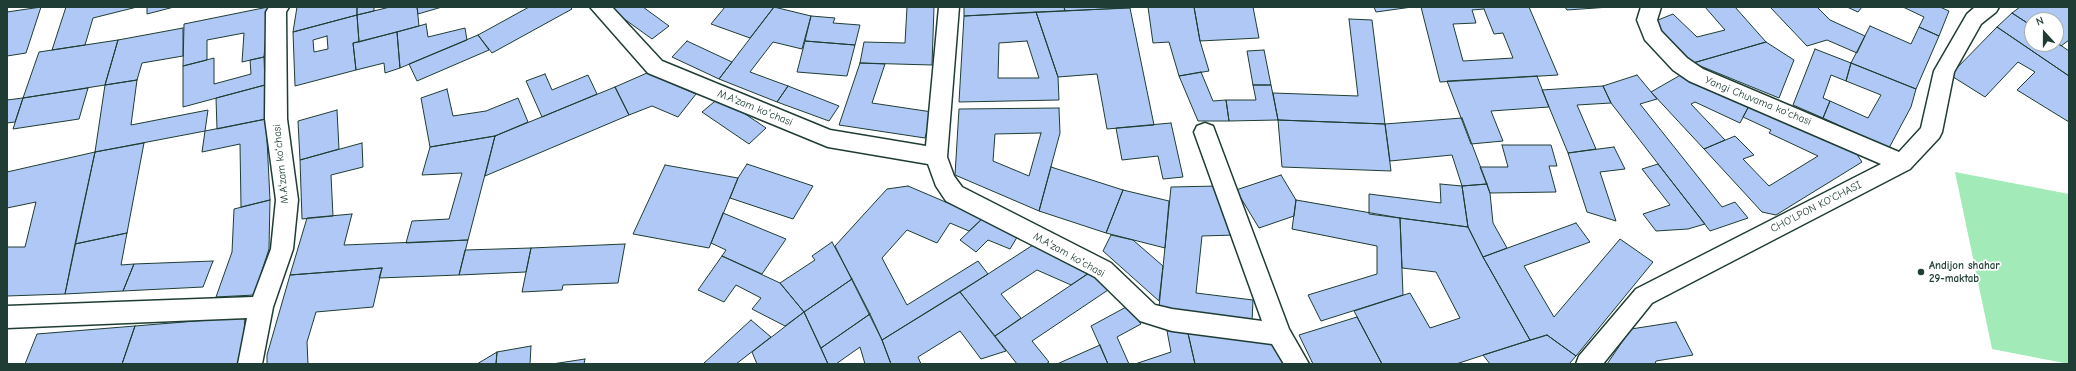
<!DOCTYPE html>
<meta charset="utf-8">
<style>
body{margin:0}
#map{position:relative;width:2076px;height:371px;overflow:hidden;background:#fff;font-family:"Comic Neue",sans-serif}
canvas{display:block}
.frame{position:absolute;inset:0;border:8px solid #1f3d34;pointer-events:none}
.north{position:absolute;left:2024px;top:12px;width:40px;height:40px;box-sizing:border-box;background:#fff;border:1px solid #a5b1ae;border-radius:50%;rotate:339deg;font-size:11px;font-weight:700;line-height:16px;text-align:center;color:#1f3d34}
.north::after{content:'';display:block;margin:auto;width:14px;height:18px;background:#1f3d34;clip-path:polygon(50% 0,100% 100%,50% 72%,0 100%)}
</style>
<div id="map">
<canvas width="2076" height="371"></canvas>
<div class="frame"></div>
<div class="north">N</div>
</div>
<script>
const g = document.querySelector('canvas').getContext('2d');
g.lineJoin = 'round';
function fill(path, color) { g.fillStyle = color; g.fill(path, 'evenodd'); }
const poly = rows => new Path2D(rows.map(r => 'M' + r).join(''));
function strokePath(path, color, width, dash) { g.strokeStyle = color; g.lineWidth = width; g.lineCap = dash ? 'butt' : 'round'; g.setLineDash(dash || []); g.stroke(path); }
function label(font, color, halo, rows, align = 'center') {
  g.font = font + ' "Comic Neue",sans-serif'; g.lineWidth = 3.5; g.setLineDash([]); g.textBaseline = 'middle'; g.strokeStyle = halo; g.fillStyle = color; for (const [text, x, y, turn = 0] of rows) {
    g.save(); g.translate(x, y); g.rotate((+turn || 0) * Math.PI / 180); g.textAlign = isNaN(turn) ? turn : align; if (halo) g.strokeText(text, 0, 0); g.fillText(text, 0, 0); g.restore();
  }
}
fill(poly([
 [1955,172,2069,194,2069,364,1992,349]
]), '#a2ebb9');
const building = poly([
 [41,7,26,53,7,56,7,12,41,7],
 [66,7,137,7,93,18,85,45,52,50,66,7],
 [147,7,174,7,147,14,147,7],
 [268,7,264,57,242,62,244,33,207,40,207,60,183,66,184,24,268,7],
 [297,7,357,7,357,15,293,32,297,7],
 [357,7,374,7,374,11,357,15,357,7],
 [390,7,417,7,419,26,359,42,357,15,390,7],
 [417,7,442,7,418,14,417,7],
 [529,7,570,7,572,9,492,53,478,35,529,7],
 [611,7,643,7,669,26,652,39,609,8,611,7],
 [725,7,774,7,750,38,711,24,725,7],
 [774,7,811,16,802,49,773,42,750,72,788,86,777,102,719,79,774,7],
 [907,7,934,7,932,65,860,63,864,42,905,43,907,7],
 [964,7,1064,7,1065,11,964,16,964,7],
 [1064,7,1142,7,1065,11,1064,7],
 [1148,7,1194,7,1200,41,1209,71,1179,76,1169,42,1153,43,1148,7],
 [1194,7,1253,7,1259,38,1200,41,1194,7],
 [1374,7,1412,7,1376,12,1374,7],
 [1421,7,1529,7,1558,75,1440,82,1421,7],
 [1484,9,1494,34,1503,33,1513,58,1463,61,1453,24,1476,23,1472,10,1484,9],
 [1565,7,1610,7,1567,10,1565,7],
 [1705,7,1735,7,1766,42,1693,63,1653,22,1673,14,1697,37,1725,30,1705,7],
 [1770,7,1817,7,1830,20,1865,36,1857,53,1827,40,1807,46,1770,7],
 [1847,7,1862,7,1858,12,1847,7],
 [1903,7,1940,7,1949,11,1939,36,1919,27,1924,17,1903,7],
 [2020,7,2069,7,2069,40,2061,46,2056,42,2056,20,2032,20,2032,26,2012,13,2020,7],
 [1130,8,1154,125,1107,129,1097,74,1058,77,1036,12,1130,8],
 [1036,12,1058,77,1059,100,959,102,964,16,1036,12],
 [1027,41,1039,78,998,78,999,43,1027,41],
 [2012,13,2032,26,2032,44,2056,44,2056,42,2069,51,2069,76,1997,27,2012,13],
 [357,15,359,42,353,43,356,70,295,86,293,32,357,15],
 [327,36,328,49,314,52,313,40,327,36],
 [811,16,835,18,833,23,860,25,855,45,805,41,811,16],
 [1349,19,1372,20,1385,124,1278,120,1273,93,1358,96,1349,19],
 [426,24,428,37,465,28,467,40,400,68,397,32,426,24],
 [1870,26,1911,44,1919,27,1939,36,1916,89,1851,63,1870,26],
 [1997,27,2069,76,2069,122,2017,90,2035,72,2018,62,1985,97,1950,75,1997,27],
 [183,28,183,56,142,63,137,80,105,85,118,40,183,28],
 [397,32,400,68,385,73,384,63,356,70,353,43,397,32],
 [478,35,489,50,417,81,409,64,478,35],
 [118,40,105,85,23,98,39,52,118,40],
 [687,41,732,62,719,79,672,57,687,41],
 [805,41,855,45,847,76,797,72,805,41],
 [1766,42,1794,60,1779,98,1693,63,1766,42],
 [1815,49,1851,63,1846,81,1831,75,1823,98,1830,101,1823,118,1793,105,1815,49],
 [1264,50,1271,85,1253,85,1247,51,1264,50],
 [264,57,265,85,183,107,183,66,214,58,214,84,251,74,250,60,264,57],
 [860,63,885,64,872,103,932,112,925,138,839,125,860,63],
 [1851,63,1916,89,1911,107,1889,148,1823,118,1830,101,1868,118,1881,95,1846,81,1851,63],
 [1201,72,1213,101,1226,100,1229,121,1198,121,1179,76,1201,72],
 [647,73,696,94,678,117,652,106,629,115,615,87,647,73],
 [1684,73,1750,104,1740,123,1695,102,1691,104,1725,140,1704,149,1651,92,1684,73],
 [545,74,552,90,588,75,597,94,542,117,526,81,545,74],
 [1637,75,1657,99,1640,104,1722,207,1735,202,1748,218,1710,231,1611,103,1603,86,1637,75],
 [1537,76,1549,107,1491,111,1503,141,1471,144,1447,81,1537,76],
 [137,80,131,125,208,110,205,131,95,152,105,85,137,80],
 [265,85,266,119,217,129,216,98,265,85],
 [1253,85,1271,85,1278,120,1229,121,1226,100,1256,100,1253,85],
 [788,86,839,106,829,121,777,102,788,86],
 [1603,86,1611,103,1577,105,1596,149,1568,153,1542,90,1603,86],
 [615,87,629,115,485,176,495,136,615,87],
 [88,88,79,119,13,129,23,98,88,88],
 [447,89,453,116,486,111,518,98,528,122,495,136,430,147,421,98,447,89],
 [720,97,766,128,749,144,702,112,720,97],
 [23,98,15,122,7,123,7,100,23,98],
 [1750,104,1856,153,1862,162,1776,215,1762,212,1704,149,1735,136,1754,155,1743,159,1769,186,1818,156,1769,133,1771,130,1743,117,1750,104],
 [1059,108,1060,133,1039,211,955,175,959,109,1059,108],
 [1041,133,1029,176,993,161,995,134,1041,133],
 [337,110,339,149,300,160,298,121,337,110],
 [1462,118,1487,184,1462,186,1452,155,1390,161,1385,124,1462,118],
 [266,119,270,200,241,207,240,144,202,152,205,131,266,119],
 [1278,120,1385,124,1391,171,1282,167,1278,120],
 [1171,123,1183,177,1163,179,1158,156,1122,160,1116,128,1171,123],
 [495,136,468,240,406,243,412,221,449,219,462,173,422,175,430,147,495,136],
 [144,143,127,233,75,244,95,152,144,143],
 [362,143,363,167,331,175,333,216,302,219,300,160,362,143],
 [1502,145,1551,145,1557,166,1549,166,1556,192,1490,193,1480,167,1508,167,1502,145],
 [1614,147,1625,169,1600,172,1616,221,1587,212,1568,153,1614,147],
 [95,152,65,294,7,296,7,247,25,247,36,202,7,208,7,172,95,152],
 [747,164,813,186,793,219,730,198,738,178,747,164],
 [1658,164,1705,224,1688,229,1656,231,1643,214,1670,205,1642,169,1658,164],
 [665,165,738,178,709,248,633,234,665,165],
 [1051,167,1123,190,1106,233,1039,211,1051,167],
 [1281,175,1296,200,1294,216,1259,228,1236,190,1281,175],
 [1440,184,1462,186,1468,227,1369,214,1369,194,1441,203,1440,184],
 [1487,184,1490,193,1493,223,1507,248,1483,257,1468,227,1462,186,1487,184],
 [908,186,983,218,969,231,950,223,937,243,907,230,882,258,907,305,978,261,988,274,882,340,835,246,887,189,908,186],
 [1218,186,1235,235,1202,236,1196,293,1253,300,1252,322,1159,307,1171,187,1218,186],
 [1123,190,1169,201,1165,248,1106,233,1123,190],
 [270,200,269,249,254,295,216,297,232,252,234,209,270,200],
 [1296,200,1400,218,1403,295,1321,321,1308,295,1377,274,1377,246,1292,229,1296,200],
 [723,213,786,239,762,274,722,256,726,250,711,243,723,213],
 [352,214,344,245,468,240,459,275,379,278,382,268,290,275,307,218,352,214],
 [983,218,1019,234,1010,249,988,240,976,252,960,240,983,218],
 [1400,218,1468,227,1483,257,1530,340,1456,364,1382,364,1354,311,1410,293,1430,328,1460,318,1436,272,1402,268,1400,218],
 [1576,223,1590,242,1524,266,1554,317,1620,239,1653,262,1576,356,1547,335,1530,340,1483,257,1576,223],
 [127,233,121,265,134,264,123,291,65,294,75,244,127,233],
 [1111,235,1133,240,1163,266,1159,301,1103,251,1111,235],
 [832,242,852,279,804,312,780,283,815,260,812,256,832,242],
 [625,244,618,283,563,285,562,290,522,292,531,248,625,244],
 [1033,245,1092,271,1071,285,1037,270,1001,294,1021,318,995,336,960,292,1033,245],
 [531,248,526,272,459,275,465,250,531,248],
 [722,256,780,283,804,312,785,326,752,309,761,298,736,285,724,302,698,290,722,256],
 [213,261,203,287,123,291,134,264,213,261],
 [382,268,373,307,316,312,307,342,308,364,267,364,267,355,290,275,382,268],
 [1092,271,1111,288,1032,341,1049,362,1046,364,1017,364,995,336,1092,271],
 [852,279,870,314,821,348,804,312,852,279],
 [960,292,1006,351,981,359,960,331,918,357,921,364,891,364,882,340,960,292],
 [1128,306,1141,324,1117,337,1129,364,1108,364,1091,326,1128,306],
 [804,312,828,364,757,364,752,352,804,312],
 [870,314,882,340,891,364,865,364,860,347,836,364,828,364,821,348,870,314],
 [245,317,242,364,122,364,135,326,245,317],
 [1357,317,1382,364,1313,364,1299,335,1357,317],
 [751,320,771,337,736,364,703,364,751,320],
 [1676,322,1693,355,1656,361,1655,364,1607,364,1631,329,1676,322],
 [135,326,122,364,25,364,37,334,135,326],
 [1187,329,1276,341,1287,364,1195,364,1187,329],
 [1187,329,1195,364,1135,364,1171,352,1167,331,1187,329],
 [1547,335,1576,356,1569,364,1490,364,1483,355,1547,335],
 [1100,345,1108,364,1057,364,1100,345],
 [531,346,530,364,496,364,497,352,531,346],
 [497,352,496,364,477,364,497,352],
 [585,359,584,364,552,364,585,359]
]);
fill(building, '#afc8f5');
strokePath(building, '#1f3d34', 1);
const minor = poly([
 [269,7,289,7,286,12,287,119,298,200,293,249,273,307,262,364,238,364,247,318,7,328,7,306,253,297,271,249,276,200,265,119,266,12,269,7],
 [590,7,612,7,662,61,830,130,926,146,939,7,959,7,947,157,954,176,962,187,1111,263,1155,305,1172,309,1262,321,1194,132,1197,126,1205,123,1213,126,1289,329,1309,364,1284,364,1272,344,1172,331,1140,321,1095,277,946,201,936,186,928,164,828,147,648,73,590,7],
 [1641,7,1661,7,1657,20,1661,31,1687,58,1703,69,1899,152,1921,128,1934,71,1967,14,1975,7,1999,7,1996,12,1981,24,1954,72,1942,132,1939,138,1910,169,1652,303,1603,364,1576,364,1579,356,1636,289,1881,164,1689,81,1673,70,1645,40,1637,20,1641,7]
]);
strokePath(minor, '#1f3d34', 3);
fill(minor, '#fff');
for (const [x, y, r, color] of [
 [1921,272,4,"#1f3d34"]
]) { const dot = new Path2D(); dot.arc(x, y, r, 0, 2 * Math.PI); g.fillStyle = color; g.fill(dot); strokePath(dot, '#fff', 1.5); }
label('11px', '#1f3d34', '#fff', [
 ["Yangi Chuvama koʻchasi",1758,101,22],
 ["M.Aʻzam koʻchasi",755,108,22],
 ["M.Aʻzam koʻchasi",281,164,-96],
 ["CHO'LPON KO'CHASI",1816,207,-27],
 ["M.Aʻzam koʻchasi",1069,255,29]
]);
label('bold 11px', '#1f3d34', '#fff', [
 ["Andijon shahar",1929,266],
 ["29-maktab",1929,279]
], 'left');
</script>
